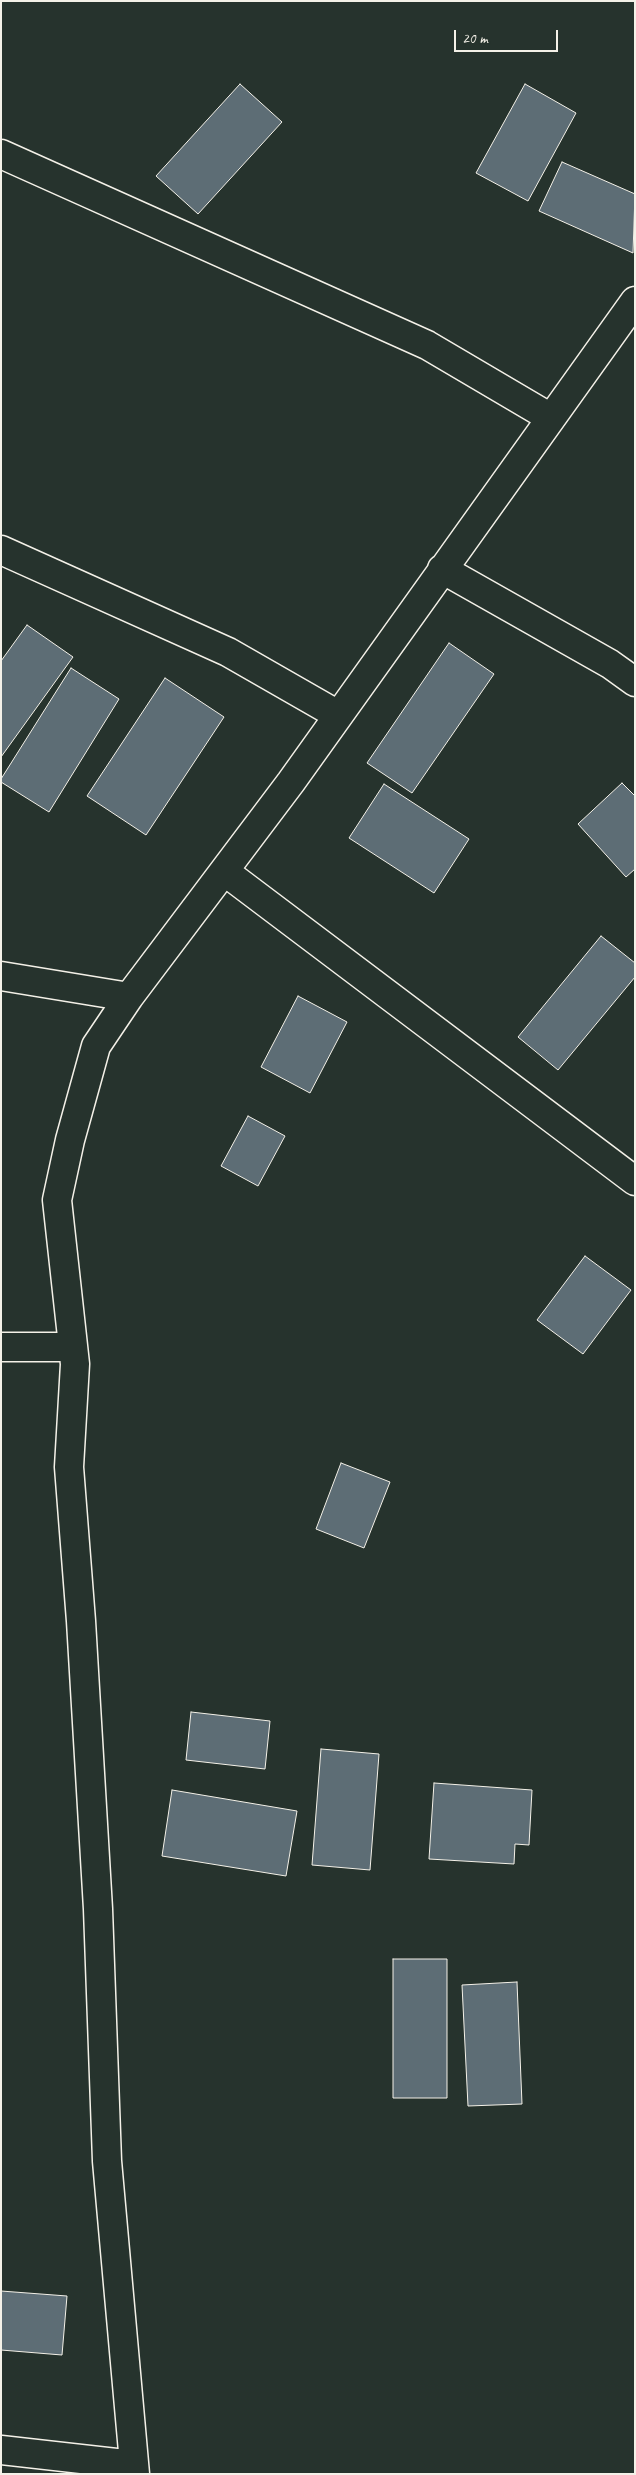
<!DOCTYPE html>
<style>
body{margin:0}
#map{position:relative;width:636px;height:2475px;overflow:hidden;background:#26332d;font-family:Caveat,sans-serif}
canvas{display:block}
.frame{position:absolute;inset:0;border:2px solid #f4f1e8;pointer-events:none}
.scale{position:absolute;left:454px;top:30px;width:104px;height:22px;box-sizing:border-box;border:2px solid #f4f1e8;border-top:0;padding-left:6px;font-size:15px;line-height:18px;white-space:nowrap;color:#f4f1e8;-webkit-text-stroke:4px #26332d;paint-order:stroke}
</style>
<div id="map">
<canvas width="636" height="2475"></canvas>
<div class="frame"></div>
<div class="scale">20 m</div>
</div>
<script>
const g = document.querySelector('canvas').getContext('2d');
g.lineJoin = 'round';
function fill(path, color) { g.fillStyle = color; g.fill(path, 'evenodd'); }
const poly = rows => new Path2D(rows.map(r => 'M' + r).join(''));
function strokePath(path, color, width, dash) { g.strokeStyle = color; g.lineWidth = width; g.lineCap = dash ? 'butt' : 'round'; g.setLineDash(dash || []); g.stroke(path); }
const building = poly([
 [240,84,282,122,198,214,156,176,240,84],
 [525,84,576,113,528,201,476,173,525,84],
 [562,162,635,194,633,253,539,211,562,162],
 [27,625,73,657,1,757,1,661,27,625],
 [449,643,494,674,412,793,367,763,449,643],
 [71,668,119,699,49,812,1,782,1,779,71,668],
 [165,678,224,717,146,835,87,796,165,678],
 [622,783,635,796,635,869,626,877,578,824,622,783],
 [384,784,469,839,434,893,349,838,384,784],
 [601,936,635,963,635,977,558,1070,518,1037,601,936],
 [298,996,347,1022,310,1093,261,1067,298,996],
 [248,1116,285,1136,258,1186,221,1166,248,1116],
 [585,1256,631,1290,583,1354,537,1320,585,1256],
 [341,1463,390,1482,364,1548,316,1529,341,1463],
 [191,1712,270,1721,265,1769,186,1760,191,1712],
 [321,1749,379,1754,370,1870,312,1865,321,1749],
 [434,1783,532,1790,529,1845,515,1844,514,1864,429,1859,434,1783],
 [172,1790,297,1811,286,1876,162,1856,172,1790],
 [393,1959,447,1959,447,2098,393,2098,393,1959],
 [517,1982,522,2104,468,2106,462,1985,517,1982],
 [1,2291,67,2296,62,2355,1,2350,1,2291]
]);
fill(building, '#5d6d75');
strokePath(building, '#f4f1e8', 1);
const minor = poly([
 [1,154,427,345,551,418],
 [1,550,228,652,338,715],
 [442,569,610,664,635,682],
 [224,871,635,1181],
 [1,976,129,997],
 [1,1347,73,1347],
 [1,2450,134,2465],
 [135,2474,107,2161,98,1909,81,1621,69,1467,75,1364,57,1200,70,1140,96,1046,129,997,291,782,635,301]
]);
strokePath(minor, '#f4f1e8', 31);
strokePath(minor, '#26332d', 28);
</script>
